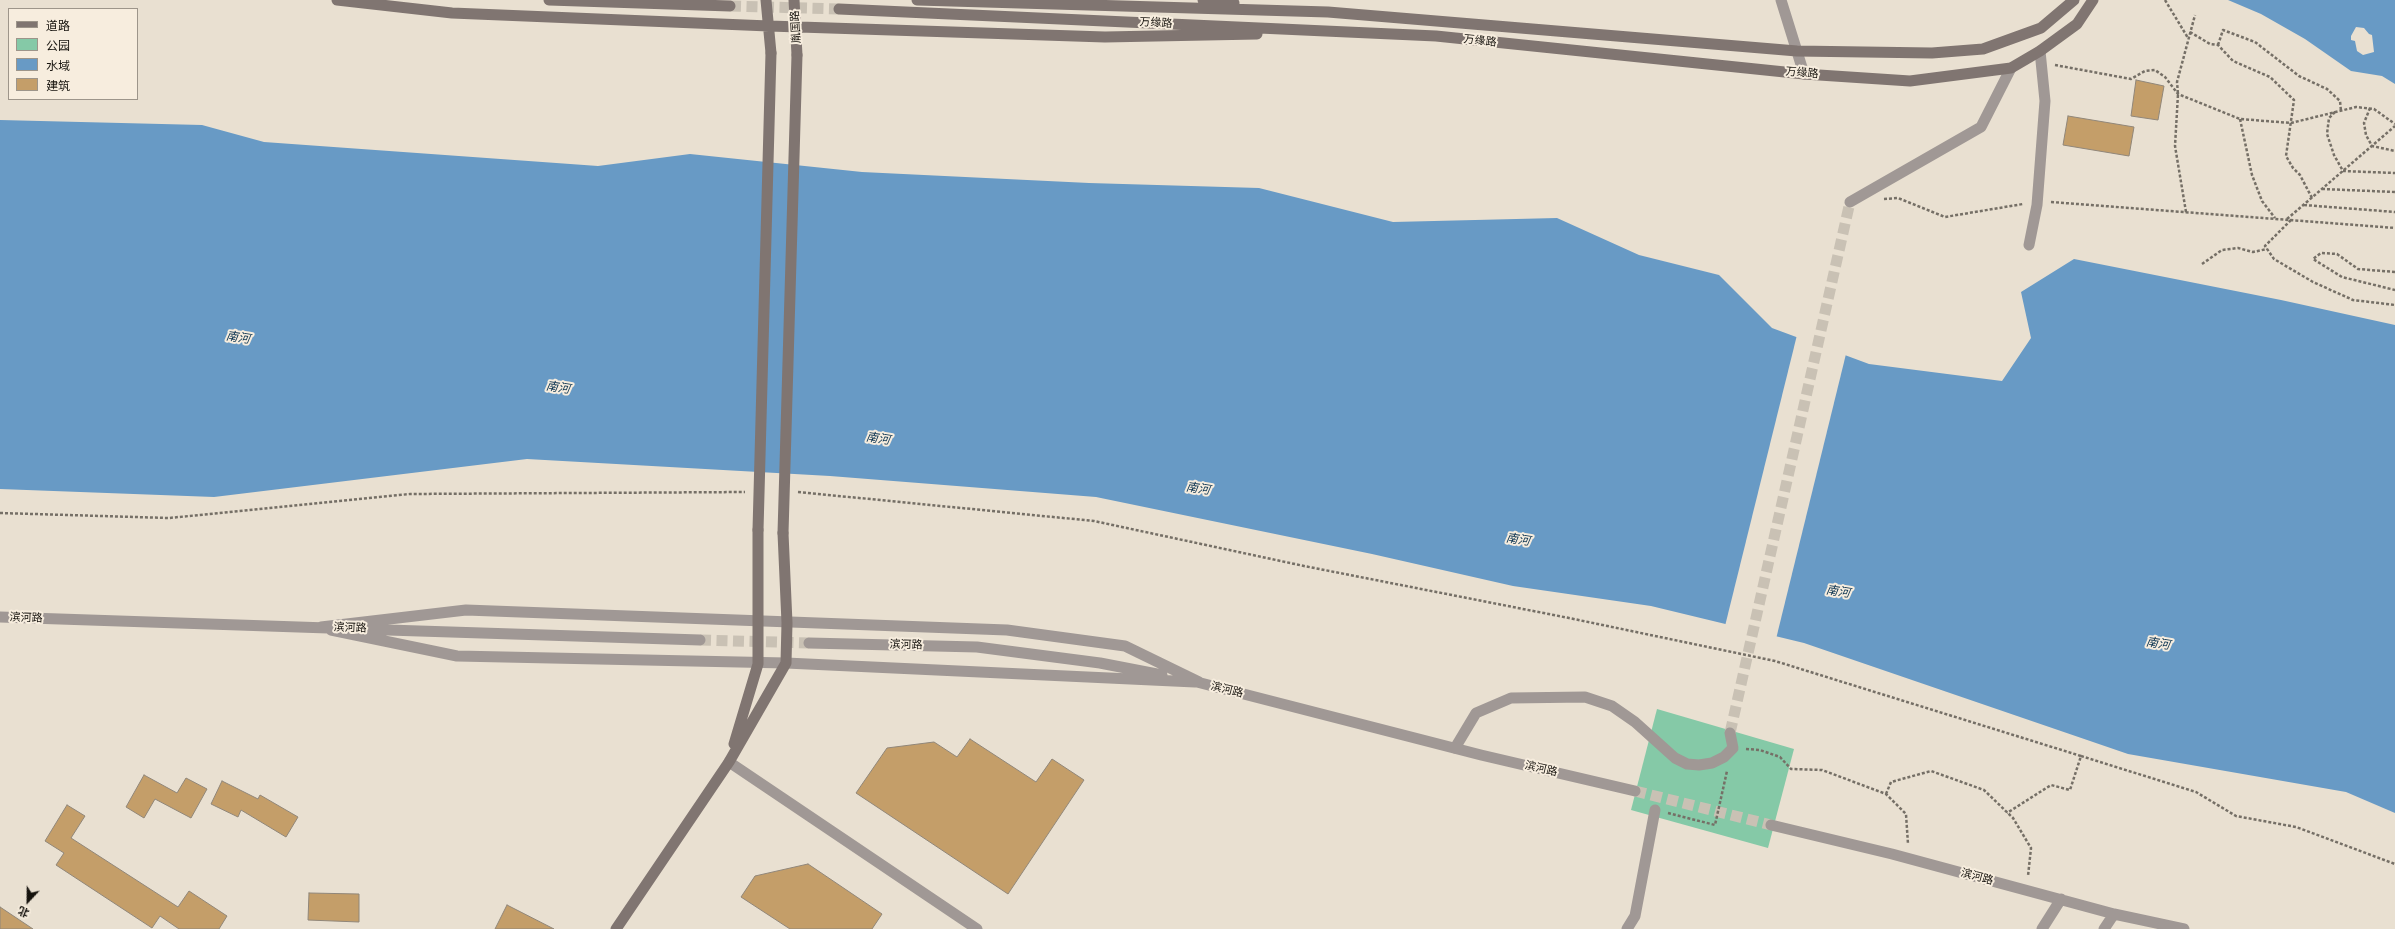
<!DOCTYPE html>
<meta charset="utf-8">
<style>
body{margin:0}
#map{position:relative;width:2395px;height:929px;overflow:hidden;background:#e9e0d1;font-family:"Libre Baskerville","Noto Sans SC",serif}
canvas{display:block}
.legend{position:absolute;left:8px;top:8px;width:130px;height:92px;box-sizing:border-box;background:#f7edde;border:1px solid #9d958a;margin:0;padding:5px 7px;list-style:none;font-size:12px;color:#15120d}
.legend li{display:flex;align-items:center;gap:8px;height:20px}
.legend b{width:20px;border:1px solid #9d958a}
.north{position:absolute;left:8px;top:881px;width:40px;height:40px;-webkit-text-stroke:3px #f7edde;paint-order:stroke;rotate:202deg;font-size:11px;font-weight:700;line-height:16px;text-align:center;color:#15120d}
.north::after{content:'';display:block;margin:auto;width:14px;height:18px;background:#15120d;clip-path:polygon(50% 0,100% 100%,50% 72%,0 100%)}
</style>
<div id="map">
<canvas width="2395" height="929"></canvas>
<ul class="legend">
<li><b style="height:5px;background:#807571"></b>道路</li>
<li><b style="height:11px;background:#85c9a7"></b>公园</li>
<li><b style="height:11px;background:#689ac5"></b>水域</li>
<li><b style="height:11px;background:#c49e69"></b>建筑</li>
</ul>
<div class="north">北</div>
</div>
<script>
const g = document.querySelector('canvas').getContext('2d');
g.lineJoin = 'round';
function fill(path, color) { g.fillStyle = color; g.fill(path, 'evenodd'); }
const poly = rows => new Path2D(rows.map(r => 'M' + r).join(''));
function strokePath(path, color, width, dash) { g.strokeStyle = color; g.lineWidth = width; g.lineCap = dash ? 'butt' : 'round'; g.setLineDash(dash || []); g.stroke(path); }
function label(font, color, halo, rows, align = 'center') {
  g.font = font + ' "Libre Baskerville","Noto Sans SC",serif'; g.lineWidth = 4; g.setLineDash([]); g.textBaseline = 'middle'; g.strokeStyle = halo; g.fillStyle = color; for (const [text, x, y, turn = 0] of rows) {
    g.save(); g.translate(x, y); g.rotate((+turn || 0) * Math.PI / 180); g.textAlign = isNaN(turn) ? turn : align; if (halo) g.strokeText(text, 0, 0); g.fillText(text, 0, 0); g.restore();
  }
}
fill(poly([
 [1657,709,1794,749,1768,848,1631,810]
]), '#85c9a7');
fill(poly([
 [2228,0,2395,0,2395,84,2382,76,2351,71,2305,39,2261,14],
 [2356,27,2364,28,2369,34,2372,35,2374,52,2363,55,2357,51,2355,41,2351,40,2351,36],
 [0,120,202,125,264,142,598,166,690,154,862,172,1089,183,1259,188,1393,222,1557,218,1639,255,1719,275,1772,328,1869,364,2002,381,2031,338,2021,292,2074,259,2281,300,2395,325,2395,813,2346,792,2128,754,1804,643,1651,606,1513,586,1372,554,1096,497,830,476,527,459,214,497,0,489]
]), '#689ac5');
fill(poly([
 [1797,335,1846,354,1776,639,1725,626]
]), '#e9e0d1');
const building = poly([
 [2136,80,2164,86,2158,120,2131,116,2136,80],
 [2068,116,2134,127,2129,156,2063,145,2068,116],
 [970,739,1036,782,1052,759,1084,780,1008,894,856,793,887,748,934,742,957,757,970,739],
 [144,775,177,793,186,778,207,789,191,818,155,799,144,818,126,807,144,775],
 [222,781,258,799,260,795,298,817,286,837,241,810,238,817,211,804,222,781],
 [67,805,85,816,71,838,178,907,189,891,227,916,219,929,179,929,160,916,152,928,56,865,64,853,45,841,67,805],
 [808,864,882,914,872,929,790,929,741,897,755,876,808,864],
 [309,893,359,894,359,922,308,920,309,893],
 [507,905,554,929,495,929,507,905],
 [0,907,33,929,0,929,0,907]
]);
fill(building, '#c49e69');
strokePath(building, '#908679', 1);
strokePath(poly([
 [1730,733,1850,202]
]), '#c9c1b4', 11, [11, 5.5]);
strokePath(poly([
 [700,640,809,643],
 [1635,791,1771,825]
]), '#c9c1b4', 11, [11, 5.5]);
strokePath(poly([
 [730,6,839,9]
]), '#c9c1b4', 11, [11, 5.5]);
strokePath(poly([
 [2165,0,2188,38],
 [2190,32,2210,44,2218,45,2233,61,2270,77,2294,100,2286,156,2293,168,2300,175,2312,198],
 [2218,45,2223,30,2255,42,2299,76,2327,89,2340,101,2341,111],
 [2055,65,2131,79,2145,71,2155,70,2165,77,2178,94,2240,119,2291,123,2356,107,2374,109,2395,124],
 [2370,108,2364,123,2366,135,2372,146,2395,151],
 [2335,112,2329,118,2327,134,2334,155,2343,171,2395,173],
 [2240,119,2252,175,2262,201,2275,218],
 [2322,189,2395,192],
 [1884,199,1898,198,1945,217,2023,204],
 [2051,202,2395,228],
 [2304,205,2395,212],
 [2186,212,2175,146,2178,94,2177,82,2195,15],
 [2287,219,2395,126],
 [2291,220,2265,246,2274,259,2313,282,2353,300,2395,305],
 [2202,264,2222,250,2238,248,2253,252,2267,249],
 [2395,272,2358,269,2337,254,2321,253,2313,259,2342,277,2395,290],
 [798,492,1094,521,1304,566,1569,618,1775,661,2081,756,2070,790,2051,785,2007,813],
 [0,513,169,518,410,494,745,492],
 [1746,749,1760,750,1780,757,1791,769,1822,770,1886,794,1906,814,1908,844],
 [2081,756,2196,792,2236,816,2296,827,2395,864],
 [1886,794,1891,782,1931,771,1984,790,2013,818,2031,848,2028,876],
 [1668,813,1715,825,1727,771]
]), '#756f66', 2.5, [3, 2]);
strokePath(poly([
 [1850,202,1981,127,2011,68],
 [1455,748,1476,713,1511,698,1585,697,1612,706,1635,722,1675,758,1687,764,1699,765,1712,763,1724,757,1733,748,1730,733]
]), '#a09895', 11);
strokePath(poly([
 [1627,929,1635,916,1655,810]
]), '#a09895', 11);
strokePath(poly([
 [1781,0,1804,74],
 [2029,245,2037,205,2045,101,2040,51],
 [0,617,328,628],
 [321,627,466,610,1007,630,1125,646,1199,682],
 [357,629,700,640],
 [331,630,457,656,786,663,1195,682],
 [809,643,977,647,1100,663,1162,675],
 [1193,681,1481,755,1635,791],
 [729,762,977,929],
 [1771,825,1892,854,2114,914,2184,929],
 [2042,929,2061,899],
 [2104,929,2114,914]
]), '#a09895', 11);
strokePath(poly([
 [337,0,452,13,769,26,1105,37,1257,34],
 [549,0,730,6],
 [766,0,771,53],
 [794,0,797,55],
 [917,0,1328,12,1797,51,1932,53,1983,49,2041,28,2074,0],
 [1203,0,1234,3],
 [839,9,1436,36,1804,74,1910,81,2011,68,2040,51,2077,24,2093,0],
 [734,744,758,664,758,530],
 [616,929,729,762,786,663,787,623,783,533]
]), '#807571', 11);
strokePath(poly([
 [758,530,771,53],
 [783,533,797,55]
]), '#807571', 11);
label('11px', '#15120d', '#f7edde', [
 ["万缘路",1156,23,3],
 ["胤国路",796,27,-93],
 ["万缘路",1480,41,6],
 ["万缘路",1802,73,5],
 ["滨河路",26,618,2],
 ["滨河路",350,628,2],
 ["滨河路",906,645,1],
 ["滨河路",1227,690,14],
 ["滨河路",1541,769,13],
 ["滨河路",1977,877,15]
]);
label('italic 12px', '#0c3451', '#f7edde', [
 ["南河",238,338,9],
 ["南河",558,388,9],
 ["南河",878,439,9],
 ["南河",1198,489,9],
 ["南河",1518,540,9],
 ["南河",1838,592,9],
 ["南河",2158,644,9]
]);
</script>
